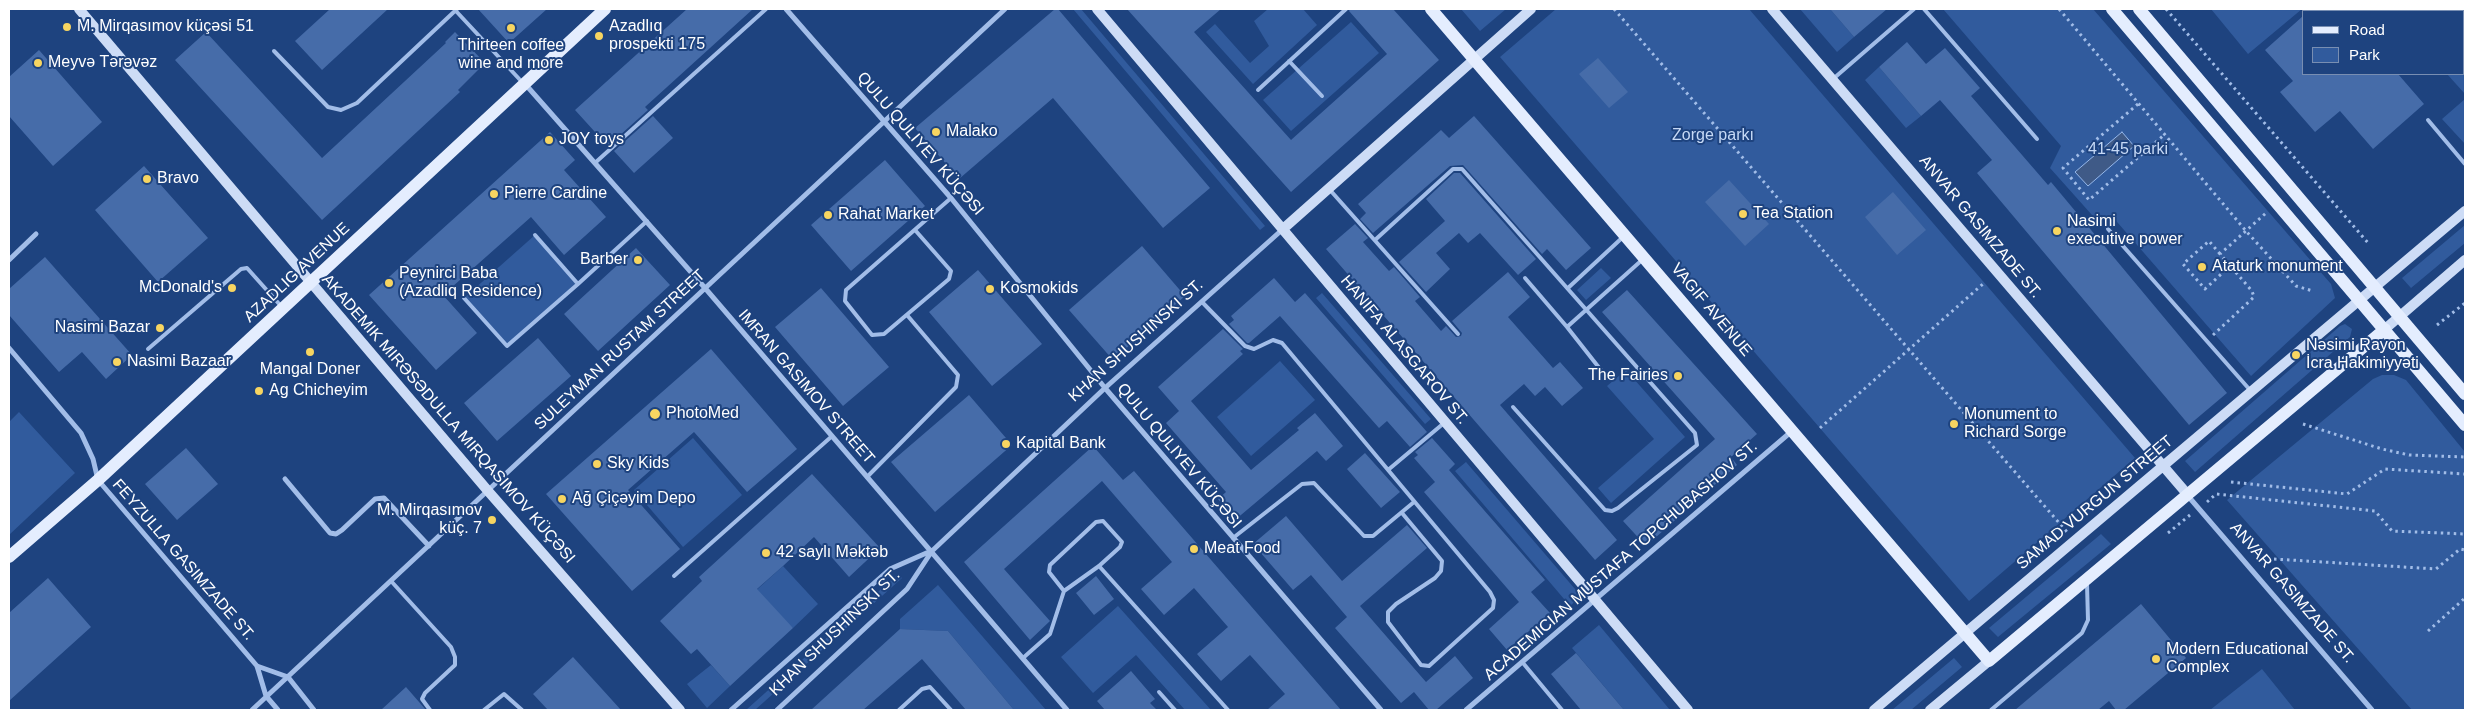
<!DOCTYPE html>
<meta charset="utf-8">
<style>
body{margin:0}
#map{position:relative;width:2474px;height:719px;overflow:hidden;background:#1e437f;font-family:Arial,sans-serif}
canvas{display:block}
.frame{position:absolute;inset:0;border:10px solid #fff;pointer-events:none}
.legend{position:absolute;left:2302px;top:10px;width:162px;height:65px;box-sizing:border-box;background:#1e437f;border:1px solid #788eb2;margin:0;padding:6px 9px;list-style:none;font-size:15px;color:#fff}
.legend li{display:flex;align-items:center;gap:10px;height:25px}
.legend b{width:25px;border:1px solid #788eb2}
</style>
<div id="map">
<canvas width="2474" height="719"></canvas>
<div class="frame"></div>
<ul class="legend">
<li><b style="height:6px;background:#e4edfe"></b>Road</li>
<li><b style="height:14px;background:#315b9d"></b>Park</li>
</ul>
</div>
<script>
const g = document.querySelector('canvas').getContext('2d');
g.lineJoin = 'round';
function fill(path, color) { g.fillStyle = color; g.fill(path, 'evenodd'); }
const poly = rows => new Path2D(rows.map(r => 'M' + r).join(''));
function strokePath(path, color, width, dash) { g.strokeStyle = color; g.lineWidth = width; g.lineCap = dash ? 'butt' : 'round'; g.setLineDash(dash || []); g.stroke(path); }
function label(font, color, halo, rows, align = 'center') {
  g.font = font + ' Arial,sans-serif'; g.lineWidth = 4; g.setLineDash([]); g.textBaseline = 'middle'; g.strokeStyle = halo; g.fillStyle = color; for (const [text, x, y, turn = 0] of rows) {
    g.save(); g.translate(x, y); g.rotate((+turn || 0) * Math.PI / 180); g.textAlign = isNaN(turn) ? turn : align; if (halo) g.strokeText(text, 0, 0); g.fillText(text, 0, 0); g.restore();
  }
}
fill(poly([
 [1073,9,1081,9,1265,226,1260,230],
 [1268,9,1303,9,1317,25,1253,84,1206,32,1215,24,1250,63,1269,46,1254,21],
 [1461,9,1506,9,1480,31],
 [1556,9,1749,9,2135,458,1969,601,1500,57],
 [1800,9,1830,9,1854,37,1837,52],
 [1943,9,2093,9,2331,284,2335,298,2251,376,2111,215,2100,224,2050,168,2061,146],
 [2211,9,2302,9,2248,54],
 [2387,9,2465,9,2465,94,2447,74,2463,74,2463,11,2389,11],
 [1351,22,1379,53,1291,131,1263,100],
 [1879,67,1921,116,1906,128,1865,80],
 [2465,99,2465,144,2442,119],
 [2465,225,2465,243,2411,288,2402,278],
 [535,235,578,284,507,346,464,298],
 [1601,268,1611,278,1586,300,1577,290],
 [1322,293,1431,419,1425,424,1316,298],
 [2345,324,2352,329,2350,337,2195,472,2185,461,2340,326],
 [1280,361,1315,400,1251,456,1217,417],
 [1626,370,1685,437,1611,503,1598,488,1654,439,1607,386],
 [2382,375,2394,375,2406,380,2465,452,2465,710,2412,710,2227,500,2373,379],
 [19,412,75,473,9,535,9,422],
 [693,438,742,495,683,547,634,490],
 [1466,462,1581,596,1570,606,1455,471],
 [2101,534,2111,544,1998,637,1989,628],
 [783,566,818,604,793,628,751,595],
 [898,574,902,578,755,710,746,710],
 [938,585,1046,710,1014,710,948,631,900,629,900,619],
 [1118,606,1211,710,1185,710,1136,655,1093,693,1061,657],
 [1599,625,1670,710,1624,710,1572,648],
 [1954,658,1962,667,1911,710,1892,710],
 [711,665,730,686,707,708,687,684],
 [2262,669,2295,710,2210,710]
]), '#315b9d');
const water = poly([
 [2122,132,2134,146,2088,186,2075,172,2122,132]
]);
fill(water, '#3f5a87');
strokePath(water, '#95b7ea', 1);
fill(poly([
 [330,9,388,9,322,70,295,41],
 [478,9,547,9,509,43],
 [687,9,753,9,645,107,648,110,609,145,605,143,575,110],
 [1055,9,1058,9,1210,188,1163,228,1053,98,959,179,915,128],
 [1127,9,1221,9,1194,32,1291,140,1387,54,1349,11,1350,9,1393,9,1439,60,1291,192],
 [1830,9,1887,9,1854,37],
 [2303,16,2303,74,2398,74,2424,104,2373,149,2340,111,2315,132,2280,92,2293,81,2265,50],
 [206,32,322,158,446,43,445,42,455,32,485,63,458,90,460,92,322,220,175,60],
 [1907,42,1926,64,1945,48,1980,88,1971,96,2048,185,2051,182,2227,393,2189,425,1977,173,1992,160,1940,100,1921,116,1879,67],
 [39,50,102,122,53,166,9,116,9,77],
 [1598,58,1628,92,1609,108,1579,74],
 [653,116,673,138,634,173,614,151],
 [1474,116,1591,248,1566,270,1547,249,1542,254,1463,165,1450,166,1373,233,1360,219,1366,213,1358,204,1441,130,1449,138],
 [550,132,575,160,564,170,606,217,564,255,531,217,443,295,477,333,436,370,369,295],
 [885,160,925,206,851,271,811,225],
 [144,166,208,238,158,282,95,210],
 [1454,173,1460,173,1536,259,1518,275,1480,233,1468,243,1459,233,1436,253,1450,269,1426,292,1399,262,1445,221,1426,199],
 [1729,180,1769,224,1745,246,1705,202],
 [1893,192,1926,230,1897,255,1865,217],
 [1355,224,1368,238,1363,242,1389,271,1394,267,1420,297,1415,301,1441,331,1446,326,1456,337,1461,336,1462,333,1452,321,1508,272,1530,297,1508,317,1553,368,1560,362,1583,388,1562,406,1545,387,1535,396,1524,384,1500,405,1617,540,1595,560,1326,249],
 [1142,246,1185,296,1113,360,1069,310],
 [636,248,670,285,598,351,564,314],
 [45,257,132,355,106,379,82,352,59,372,9,315,9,289],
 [978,270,1042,344,992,386,929,312],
 [1274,278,1295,302,1305,293,1427,432,1410,447,1387,421,1379,428,1280,316,1249,343,1247,343,1229,324,1234,320,1231,316],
 [821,288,889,367,843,406,775,327],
 [1627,290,1757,434,1731,457,1737,465,1646,546,1623,521,1715,439,1602,312],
 [1223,329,1243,349,1240,351,1243,354,1191,401,1251,470,1299,430,1297,428,1315,413,1343,446,1326,461,1317,451,1235,520,1218,499,1226,492,1166,423,1179,411,1158,387],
 [538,338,571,376,497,441,464,403],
 [711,349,797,449,747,492,694,432,628,490,680,549,632,591,546,494],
 [969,395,1012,445,935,512,891,462],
 [1432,438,1455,464,1449,470,1545,580,1531,592,1550,613,1507,650,1489,629,1519,602,1424,492,1435,482,1414,458,1418,455,1415,452],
 [1093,446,1123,480,1134,471,1341,710,1267,710,1285,694,1250,655,1221,681,1197,654,1228,627,1194,588,1164,615,1141,589,1172,562,1102,481,1004,569,1050,621,1030,640,964,562],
 [186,448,218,484,177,520,145,484],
 [1365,453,1400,492,1381,508,1347,469],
 [812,474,880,548,849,577,814,537,783,566,757,589,793,628,730,686,697,649,691,654,660,621,702,581,699,577],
 [1286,516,1342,581,1407,525,1427,548,1360,606,1426,682,1455,656,1473,678,1436,710,1429,710,1414,692,1401,703,1335,628,1347,617,1311,575,1293,590,1253,544],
 [1096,576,1114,599,1094,615,1076,593],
 [48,578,91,627,9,701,9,613],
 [2141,604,2186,658,2124,710,2116,710,2109,701,2098,710,2015,710],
 [900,629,948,631,1014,710,966,710,922,659,863,710,811,710],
 [1576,653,1624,710,1581,710,1551,674],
 [573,657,621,710,548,710,533,694],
 [1131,671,1155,699,1150,703,1157,710,1105,710,1097,701],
 [406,687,426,710,381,710]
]), '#466ca9');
strokePath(poly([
 [1614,9,2067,532],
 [2059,9,2246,231,2296,286,2313,291],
 [2166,9,2369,244],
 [2138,104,2063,168,2089,200,2164,135],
 [2220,254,2209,241,2183,264,2205,289,2230,266],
 [2437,325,2465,303],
 [2213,335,2254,297,2252,291,2220,254,2266,213],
 [2303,424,2382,449,2409,455,2465,457],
 [1820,428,1984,283],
 [2231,482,2347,494,2385,469,2465,474],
 [2207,502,2216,494,2375,511,2392,531,2465,534],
 [2168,533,2190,515],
 [2274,559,2436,569,2460,549,2465,550],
 [2428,631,2465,598]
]), '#a2bde8', 3, [2.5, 4]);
strokePath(poly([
 [1924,9,2037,139],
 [455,10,522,82],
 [274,51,328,107,341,110,357,103,457,9],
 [1289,61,1322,96],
 [1833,79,1914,9],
 [1258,90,1346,9],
 [2428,120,2465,164],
 [596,162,766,9],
 [1330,190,1458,334],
 [2108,229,2250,390],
 [915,230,951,271,949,279,884,334,872,335,845,301,846,290,951,198],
 [1375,240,1453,169,1462,169,1695,433,1697,445,1618,508,1612,511,1605,510,1513,407],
 [1525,278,1567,327,1642,260],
 [578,284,647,221],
 [1568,288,1623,237],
 [464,298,507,346,578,284,535,235],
 [1202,302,1245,346,1254,349,1273,340,1282,343,1490,592,1494,600,1493,608,1429,666,1421,665,1388,622,1388,612,1396,604,1435,578,1441,571,1442,561,1402,513],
 [1567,327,1604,374],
 [148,349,241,269,247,268,281,306],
 [1388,470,1444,423],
 [867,477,956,387,958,375,907,315],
 [1103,521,1122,542,1120,547,1099,566,1064,591,1049,572,1050,565,1096,522,1103,521],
 [1233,538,1302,484,1314,483,1364,536,1373,536,1414,502],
 [1099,566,1228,710],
 [674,576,831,437],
 [391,581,451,647,455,657,455,665,425,693,422,699,430,710],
 [1023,658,1050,634,1064,591],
 [1523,663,1562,710],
 [1159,692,1175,710],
 [484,710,504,694,522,710],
 [899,710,922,689,930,687,951,710],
 [1991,710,2082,633,2088,620,2087,584]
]), '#a2bde8', 4);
strokePath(poly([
 [786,9,951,198,1105,388,1381,710],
 [526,85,705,288,1067,710],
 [9,260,36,234],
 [9,348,81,433,93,459,98,480,257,666,266,696,278,710],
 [285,479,330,533,336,534,342,530,375,499,384,498,429,546],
 [2188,496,2372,710],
 [257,666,288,677,314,710],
 [252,710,1005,9],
 [731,710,890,569,931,551],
 [777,710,907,589,932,551,1105,388,1283,229],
 [1466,710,1792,431]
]), '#a2bde8', 5);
strokePath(poly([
 [79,9,488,491,680,710],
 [1097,9,1688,710],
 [1772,9,2188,495],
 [1283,229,1531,9],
 [2385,329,2465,260],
 [1874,710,2465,211],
 [1930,710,1989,661]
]), '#cddcf6', 10);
strokePath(poly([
 [1431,9,1989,661,2385,329],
 [2112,9,2465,425],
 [2139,9,2465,394],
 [9,557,98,480,605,9]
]), '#e4edfe', 12);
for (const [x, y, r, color] of [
 [67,27,5,"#f7d561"],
 [511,28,5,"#f7d561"],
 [599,36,5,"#f7d561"],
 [38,63,5,"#f7d561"],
 [936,132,5,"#f7d561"],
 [549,140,5,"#f7d561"],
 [147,179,5,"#f7d561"],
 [494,194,5,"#f7d561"],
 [1743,214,5,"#f7d561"],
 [828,215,5,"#f7d561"],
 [2057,231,5,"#f7d561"],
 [638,260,5,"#f7d561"],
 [2202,267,5,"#f7d561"],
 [389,283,5,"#f7d561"],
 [232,288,5,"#f7d561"],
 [990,289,5,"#f7d561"],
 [160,328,5,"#f7d561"],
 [310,352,5,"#f7d561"],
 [2296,355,5,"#f7d561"],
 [117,362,5,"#f7d561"],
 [1678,376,5,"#f7d561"],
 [259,391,5,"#f7d561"],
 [655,414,6,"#f7d561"],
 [1954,424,5,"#f7d561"],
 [1006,444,5,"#f7d561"],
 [597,464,5,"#f7d561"],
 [562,499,5,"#f7d561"],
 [492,520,5,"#f7d561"],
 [1194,549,5,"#f7d561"],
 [766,553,5,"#f7d561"],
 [2156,659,5,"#f7d561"]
]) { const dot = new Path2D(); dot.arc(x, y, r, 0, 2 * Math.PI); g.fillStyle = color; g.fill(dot); strokePath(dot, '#1e437f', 2); }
label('16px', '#fff', '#1e437f', [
 ["M. Mirqasımov küçəsi 51",77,27],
 ["Azadlıq",609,27],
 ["prospekti 175",609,45],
 ["Thirteen coffee",511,46,"center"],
 ["wine and more",511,64,"center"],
 ["Meyvə Tərəvəz",48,63],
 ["Malako",946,132],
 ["JOY toys",559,140],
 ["Bravo",157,179],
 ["Pierre Cardine",504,194],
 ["Tea Station",1753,214],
 ["Rahat Market",838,215],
 ["Nasimi",2067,222],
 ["executive power",2067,240],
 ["Barber",628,260,"right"],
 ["Ataturk monument",2212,267],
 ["Peynirci Baba",399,274],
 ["(Azadliq Residence)",399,292],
 ["McDonald's",222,288,"right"],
 ["Kosmokids",1000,289],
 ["Nasimi Bazar",150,328,"right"],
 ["Nəsimi Rayon",2306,346],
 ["İcra Hakimiyyəti",2306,364],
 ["Nasimi Bazaar",127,362],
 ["Mangal Doner",310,370,"center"],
 ["The Fairies",1668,376,"right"],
 ["Ag Chicheyim",269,391],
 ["PhotoMed",666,414],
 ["Monument to",1964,415],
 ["Richard Sorge",1964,433],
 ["Kapital Bank",1016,444],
 ["Sky Kids",607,464],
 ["Ağ Çiçəyim Depo",572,499],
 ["M. Mirqasımov",482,511,"right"],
 ["küç. 7",482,529,"right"],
 ["Meat Food",1204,549],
 ["42 saylı Məktəb",776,553],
 ["Modern Educational",2166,650],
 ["Complex",2166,668]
], 'left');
label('16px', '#c6d9f6', '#1e437f', [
 ["Zorge parkı",1713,136],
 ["41-45 parki",2128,150]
]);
label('16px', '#fff', '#1e437f', [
 ["QULU QULIYEV KÜÇƏSI",920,144,49],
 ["ANVAR GASIMZADE ST.",1980,227,50],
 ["AZADLIG AVENUE",297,273,-43],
 ["VAGIF AVENUE",1711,310,50],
 ["KHAN SHUSHINSKI ST.",1136,341,-42],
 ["SULEYMAN RUSTAM STREET",620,350,-43],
 ["HANIFA ALASGAROV ST.",1404,350,50],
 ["IMRAN GASIMOV STREET",806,387,49],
 ["AKADEMIK MIRƏSƏDULLA MIRQASIMOV KÜÇƏSI",448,419,49],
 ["QULU QULIYEV KÜÇƏSI",1179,456,50],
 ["SAMAD VURGUN STREET",2095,503,-40],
 ["FEYZULLA GASIMZADE ST.",183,560,49],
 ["ACADEMICIAN MUSTAFA TOPCHUBASHOV ST.",1621,561,-41],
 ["ANVAR GASIMZADE ST.",2292,593,49],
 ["KHAN SHUSHINSKI ST.",835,633,-44]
]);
</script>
